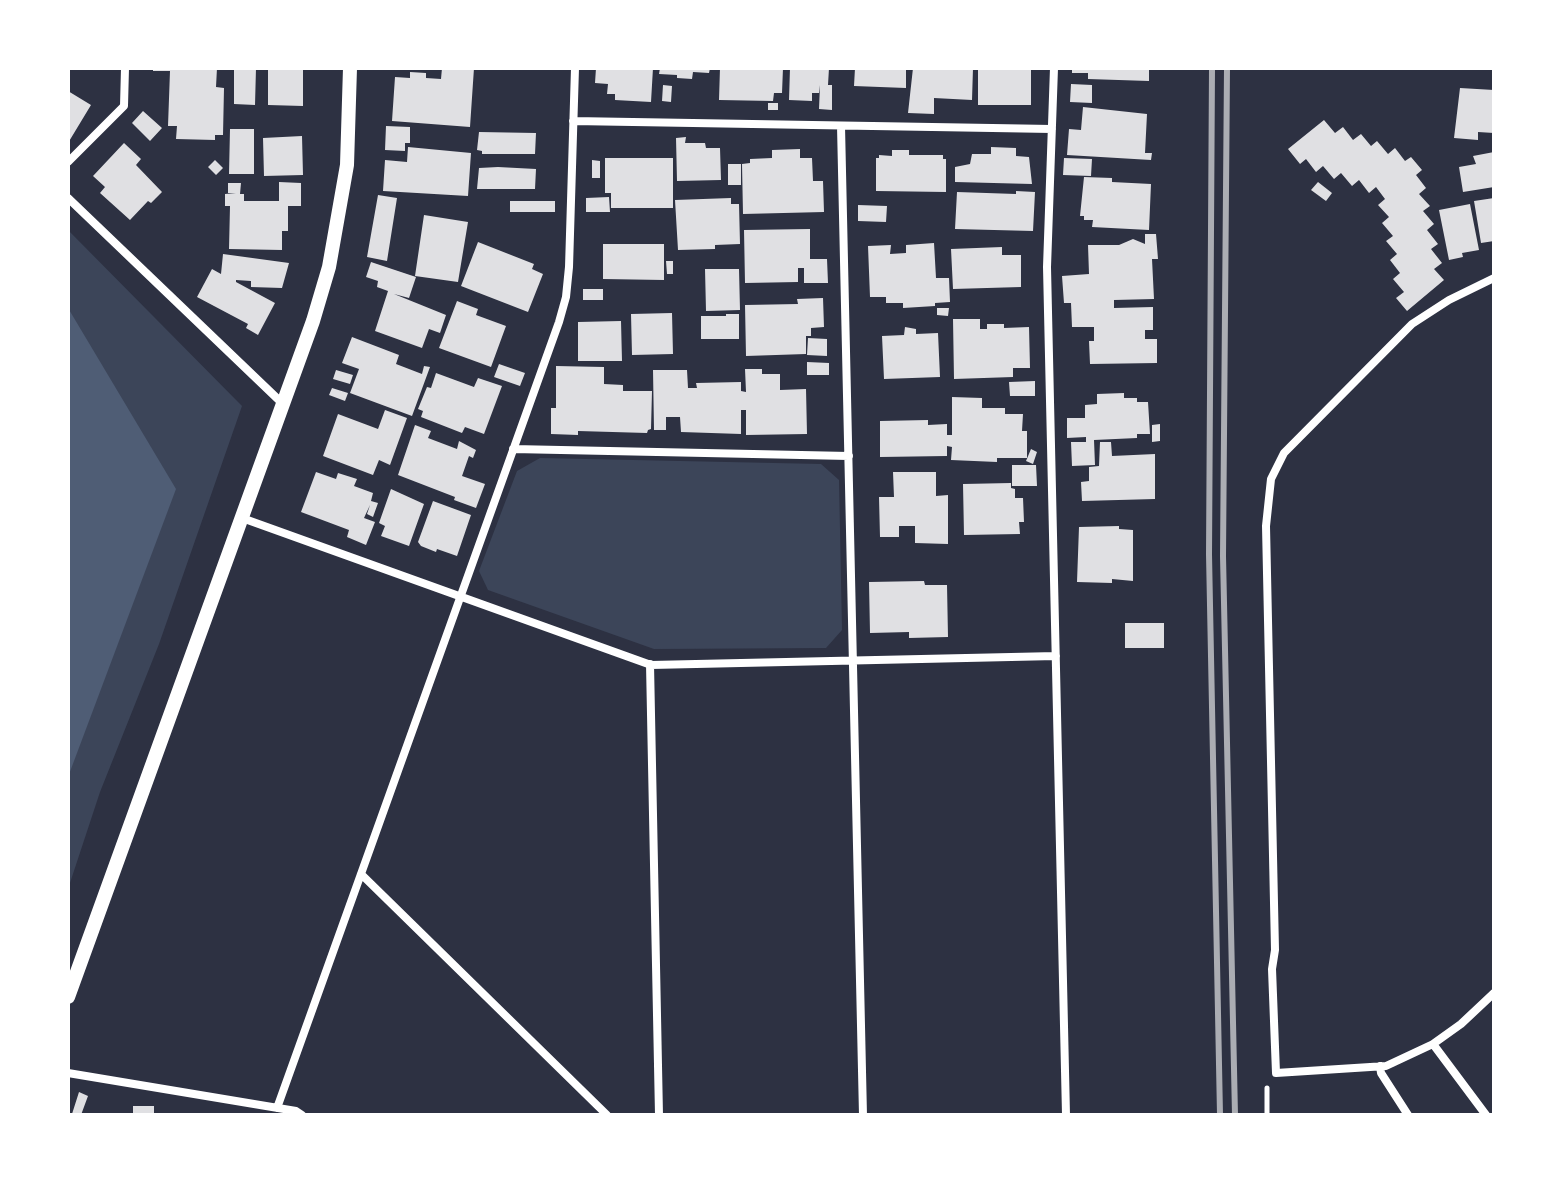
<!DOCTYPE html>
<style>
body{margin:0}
#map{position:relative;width:1562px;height:1183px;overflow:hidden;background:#2d3142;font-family:Figtree,sans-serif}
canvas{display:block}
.frame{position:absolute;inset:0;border:70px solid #fff;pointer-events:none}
</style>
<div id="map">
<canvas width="1562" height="1183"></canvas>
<div class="frame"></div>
</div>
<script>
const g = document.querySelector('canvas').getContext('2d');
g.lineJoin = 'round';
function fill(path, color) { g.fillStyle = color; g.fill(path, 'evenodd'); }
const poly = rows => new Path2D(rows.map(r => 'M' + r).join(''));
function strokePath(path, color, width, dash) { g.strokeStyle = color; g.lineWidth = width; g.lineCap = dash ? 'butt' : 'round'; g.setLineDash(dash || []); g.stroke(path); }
fill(poly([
 [68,230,242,406,159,644,100,792,68,889],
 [540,458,821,464,839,480,842,630,826,648,654,649,488,590,479,571,517,471]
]), '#3c4559');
fill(poly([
 [68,308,176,489,68,777]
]), '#4f5d75');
fill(poly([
 [153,68,217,68,216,87,224,88,223,135,215,135,215,140,176,139,177,126,168,126,170,71,153,71],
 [234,68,256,68,255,105,234,104],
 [268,68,303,68,303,106,268,105],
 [442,68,474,68,470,127,392,121,395,77,410,78,410,72,426,73,426,78,441,79],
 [596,68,653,68,651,102,615,100,615,94,607,94,608,84,595,83],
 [660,68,710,68,709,73,693,72,692,79,677,78,677,75,659,74],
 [720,68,783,68,782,93,774,93,773,101,719,100],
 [790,68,829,68,828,85,832,85,832,110,819,109,820,85,819,93,812,93,812,101,789,100],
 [855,68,906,68,906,88,854,86],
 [913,68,973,68,972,100,934,98,934,114,908,113],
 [978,68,1031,68,1031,105,978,105],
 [1072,68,1149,68,1149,81,1088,79,1088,73,1072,73],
 [1071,84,1092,85,1092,103,1070,102],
 [663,85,672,86,671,102,662,101],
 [1460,88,1494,90,1494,133,1478,132,1478,140,1454,138],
 [68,91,91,105,68,143],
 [768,103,778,103,778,110,768,110],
 [1083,107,1147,114,1145,153,1152,153,1151,160,1067,155,1069,129,1081,130],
 [143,111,162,128,150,141,132,123],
 [1324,120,1335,133,1343,127,1353,140,1361,134,1371,146,1377,141,1388,154,1395,148,1405,161,1411,157,1422,170,1416,175,1426,188,1419,194,1430,206,1423,211,1434,224,1427,230,1438,244,1431,249,1442,263,1434,269,1444,280,1407,311,1396,298,1404,292,1393,279,1400,273,1390,260,1397,254,1386,241,1393,236,1382,223,1389,217,1378,205,1385,199,1376,187,1369,193,1359,180,1352,186,1341,173,1334,179,1323,166,1316,172,1306,159,1300,164,1288,149],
 [386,126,410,127,410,143,405,143,405,151,385,150],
 [230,129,254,129,254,174,229,174],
 [479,132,536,133,535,154,482,154,482,151,477,150],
 [302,136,303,175,264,176,263,138],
 [686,137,685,143,705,143,706,148,720,148,721,180,677,181,676,138],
 [124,143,141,159,136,165,162,192,151,203,148,201,130,220,100,193,105,187,93,176],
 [408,147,471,153,468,196,383,191,385,160,407,162],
 [991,147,1016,148,1016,156,1029,157,1032,184,955,182,955,167,970,164,972,154,991,154],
 [800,149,800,158,812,158,813,181,823,181,824,212,743,214,742,164,750,163,750,159,772,158,772,150],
 [892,150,909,150,909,155,943,155,943,159,946,159,946,192,876,191,876,158,879,158,879,155,892,156],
 [1494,152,1494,187,1463,192,1459,167,1476,164,1473,156],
 [605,158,673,158,673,208,611,208,611,193,605,193],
 [1064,158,1092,159,1091,176,1063,175],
 [215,160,223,168,216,175,208,167],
 [592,160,600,161,600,178,592,178],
 [728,164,741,164,741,185,728,185],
 [498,167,536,169,535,189,477,189,479,168],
 [1084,177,1112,178,1112,182,1151,184,1149,230,1092,227,1093,220,1084,220,1084,216,1080,216],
 [279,182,301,183,301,206,288,206,288,231,282,231,282,250,229,249,230,206,225,206,225,194,236,193,228,193,228,183,241,183,240,194,244,194,244,201,279,201],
 [1318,182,1332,193,1326,201,1311,190],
 [1016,191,1035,192,1033,231,955,229,957,192,1016,194],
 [378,195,397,198,387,261,367,257],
 [609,197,610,212,586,212,586,198],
 [731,198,731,204,739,204,740,244,715,245,715,249,678,250,675,200],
 [1494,198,1494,241,1481,243,1474,201],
 [510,201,555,201,555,212,510,212],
 [1470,204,1479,250,1462,253,1463,257,1449,260,1439,210],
 [858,205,887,206,886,222,858,221],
 [424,215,468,222,458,282,415,276],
 [810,229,810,259,827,259,828,283,804,283,804,268,798,268,798,282,745,283,744,230],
 [1145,234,1156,234,1158,259,1152,259,1154,299,1114,300,1114,308,1153,307,1153,330,1145,330,1145,339,1157,339,1157,363,1090,364,1089,341,1094,341,1094,327,1072,327,1071,303,1064,303,1062,276,1089,274,1088,245,1119,245,1133,239,1145,244],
 [478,242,534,264,532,269,543,274,528,312,461,286],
 [934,243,936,278,949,278,950,302,935,303,935,306,903,308,903,303,886,303,886,297,870,297,868,246,891,245,890,254,906,253,906,245],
 [603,244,664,244,664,280,603,279],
 [1002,247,1002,255,1021,255,1021,287,953,289,951,249],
 [223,254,289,263,282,288,251,287,251,281,236,280,236,282,275,303,258,335,246,328,248,324,197,297,212,269,221,274],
 [666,261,673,261,673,274,667,274],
 [371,262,416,277,409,298,394,294,446,315,440,333,429,329,422,348,375,331,388,291,377,287,378,281,366,277],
 [705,269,739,269,740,310,706,311],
 [583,289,603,289,603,300,583,300],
 [823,298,824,327,811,328,811,336,806,336,806,354,746,356,745,305,798,304,797,299],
 [457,301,478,309,476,315,506,326,491,367,439,348],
 [937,308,949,308,948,316,937,315],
 [672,313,673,354,632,355,631,314],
 [726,314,739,314,739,339,701,339,701,316,726,316],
 [953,319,980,319,980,329,987,329,987,324,1004,324,1004,328,1029,327,1030,368,1013,368,1013,377,954,379],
 [621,321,622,361,578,361,578,322],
 [905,327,916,329,916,334,938,333,940,377,884,379,882,336,904,335],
 [352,337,399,355,396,364,422,374,424,366,430,367,412,416,350,393,359,369,342,363],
 [808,338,827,339,827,356,807,355],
 [807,362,829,363,829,375,807,375],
 [499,364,525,373,520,386,494,377],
 [556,366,604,367,604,384,623,385,623,391,652,391,651,429,648,430,647,433,578,431,578,435,551,434,551,408,556,408],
 [745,369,762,369,762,374,780,374,780,390,806,389,807,434,746,435,746,410,741,410,741,434,681,432,680,417,666,417,666,430,654,430,653,370,687,370,688,388,697,388,696,383,741,382,741,391,746,392],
 [336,370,353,375,350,384,333,379],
 [436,373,474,387,478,378,502,386,484,434,465,427,462,433,421,417,423,411,418,409,427,387,431,388],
 [1035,381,1035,396,1010,396,1009,382],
 [332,388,348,393,345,401,329,395],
 [1124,393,1124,398,1137,398,1137,402,1148,402,1150,434,1137,434,1137,438,1094,440,1095,465,1072,466,1071,442,1086,442,1086,437,1067,438,1067,418,1085,418,1085,405,1097,404,1097,394],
 [952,397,982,398,982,408,1005,408,1005,414,1023,414,1022,431,1027,431,1027,458,997,458,997,462,951,460,952,447,947,446,947,456,880,457,880,421,928,420,928,425,947,424,947,435,952,435],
 [385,410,407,418,390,465,379,460,373,475,323,456,338,414,378,429],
 [1160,424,1160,441,1152,442,1152,425],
 [415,425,431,431,428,438,457,449,459,441,476,450,473,458,469,456,462,476,485,484,476,508,454,500,455,497,398,475],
 [1100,442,1111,442,1112,456,1155,454,1155,499,1082,501,1081,482,1089,481,1089,467,1099,466],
 [1031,449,1037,452,1033,464,1026,461],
 [1012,465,1036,465,1037,486,1012,486],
 [316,472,336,479,338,473,357,479,354,486,373,493,371,501,378,503,373,517,367,514,370,505,364,518,375,522,366,545,347,537,349,530,301,512],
 [893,472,936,472,936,496,948,495,948,544,915,543,915,526,899,526,899,537,880,537,879,497,894,497],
 [1011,483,1011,488,1015,489,1015,498,1023,498,1024,522,1019,522,1020,534,964,535,963,484],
 [391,489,424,504,409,546,381,536,385,526,379,523],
 [433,501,471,515,457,556,437,549,436,552,421,546,418,542],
 [1119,526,1119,529,1133,530,1133,581,1112,579,1112,583,1077,582,1079,527],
 [924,581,925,585,947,585,948,637,909,638,909,632,870,633,869,582],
 [1125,623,1164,623,1164,648,1125,648],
 [79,1092,88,1096,81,1115,74,1115,72,1114],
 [133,1106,154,1106,154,1115,133,1115]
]), '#e0e0e3');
strokePath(poly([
 [1267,1088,1267,1115]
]), '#fff', 5);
strokePath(poly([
 [1054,68,1047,267,1066,1115],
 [573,121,1052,129],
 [841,126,863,1115],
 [68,162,124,106,125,68],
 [68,198,283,404],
 [1494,278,1449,300,1412,324,1284,453,1271,479,1266,526,1275,950,1272,969,1276,1073,1386,1066,1433,1044,1461,1024,1494,993],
 [513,449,849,456],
 [242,518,651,665,1056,656],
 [650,664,659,1115],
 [361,874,607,1115],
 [1433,1044,1486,1115],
 [1380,1066,1381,1073,1408,1115],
 [68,1073,296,1111,302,1115],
 [277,1108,559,322,566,297,569,267,575,68]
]), '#fff', 8);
strokePath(poly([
 [68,997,313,321,329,267,347,165,350,68]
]), '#fff', 14);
strokePath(poly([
 [1212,68,1209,554,1220,1115],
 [1227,68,1223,556,1235,1115]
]), '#abadb3', 6);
</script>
